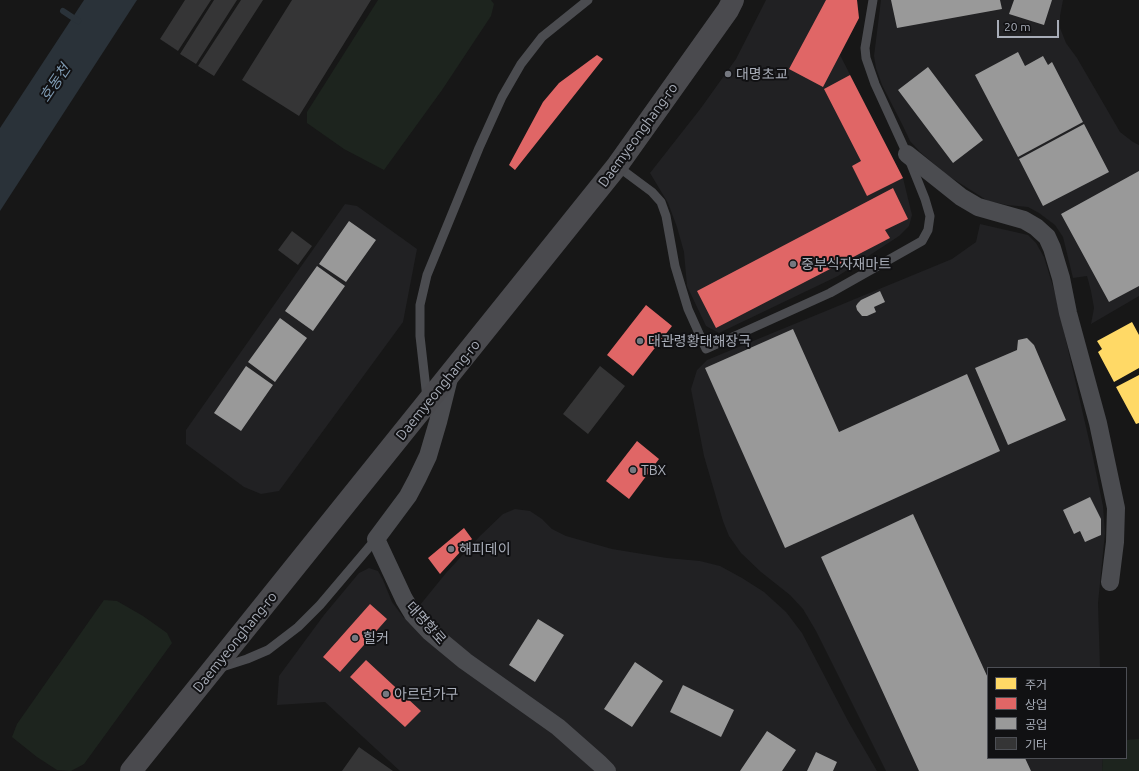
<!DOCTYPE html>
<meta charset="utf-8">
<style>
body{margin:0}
#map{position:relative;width:1139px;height:771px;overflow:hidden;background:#171717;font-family:Ubuntu,"Noto Sans KR",sans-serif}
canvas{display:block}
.legend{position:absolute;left:987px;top:667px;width:140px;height:92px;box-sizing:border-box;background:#111113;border:1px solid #4d4f55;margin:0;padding:5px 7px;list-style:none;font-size:12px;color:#a8adb8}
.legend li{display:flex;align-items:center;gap:8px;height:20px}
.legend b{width:20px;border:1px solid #4d4f55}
.scale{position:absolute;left:997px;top:20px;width:62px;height:18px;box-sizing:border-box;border:2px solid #a8adb8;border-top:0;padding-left:5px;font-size:12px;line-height:14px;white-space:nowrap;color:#a8adb8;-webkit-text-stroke:3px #111113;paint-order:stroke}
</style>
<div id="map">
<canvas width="1139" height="771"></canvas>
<ul class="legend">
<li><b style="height:11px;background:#ffd966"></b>주거</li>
<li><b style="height:11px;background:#e06666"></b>상업</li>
<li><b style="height:11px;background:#999"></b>공업</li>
<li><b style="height:11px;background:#353536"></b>기타</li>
</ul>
<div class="scale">20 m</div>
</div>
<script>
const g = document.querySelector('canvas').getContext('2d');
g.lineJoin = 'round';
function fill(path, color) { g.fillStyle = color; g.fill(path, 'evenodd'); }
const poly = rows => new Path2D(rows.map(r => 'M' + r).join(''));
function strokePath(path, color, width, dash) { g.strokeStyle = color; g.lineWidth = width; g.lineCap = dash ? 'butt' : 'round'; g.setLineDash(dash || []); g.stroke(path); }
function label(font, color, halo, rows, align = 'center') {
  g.font = font + ' Ubuntu,"Noto Sans KR",sans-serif'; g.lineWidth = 4; g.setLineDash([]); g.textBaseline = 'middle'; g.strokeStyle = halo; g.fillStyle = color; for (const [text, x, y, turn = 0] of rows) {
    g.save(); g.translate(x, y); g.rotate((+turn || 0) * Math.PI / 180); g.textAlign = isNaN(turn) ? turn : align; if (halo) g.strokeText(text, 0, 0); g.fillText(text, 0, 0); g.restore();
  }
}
fill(poly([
 [766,0,857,0,859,18,840,55,903,178,912,215,909,226,899,236,838,276,719,333,706,326,687,286,684,252,677,227,668,203,650,173,701,108,736,59],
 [881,0,1063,0,1060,16,1060,28,1066,43,1077,58,1120,132,1133,142,1139,145,1139,296,1091,324,1094,308,1091,291,1087,276,1073,278,1063,237,1055,225,1039,213,1028,207,1007,205,988,201,947,175,920,152,910,141,903,126,882,85,876,68,874,56],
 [345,204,357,206,417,249,403,322,279,491,261,494,244,487,186,444,186,430],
 [980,224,1028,235,1036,243,1044,257,1055,293,1092,453,1103,506,1105,533,1098,603,1100,668,988,668,988,758,1103,758,1102,771,886,771,816,631,803,609,790,595,761,572,741,553,729,536,723,521,704,456,691,389,697,370,707,360,952,259,976,242],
 [515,509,530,511,542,519,552,529,566,536,612,549,667,558,700,561,720,566,742,578,764,592,786,612,802,633,848,721,877,771,400,771,325,702,277,705,279,676,324,615,359,573,369,568,378,571,383,580,392,602,404,618,420,605,446,573,480,536,503,514]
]), '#212123');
fill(poly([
 [378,0,491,0,494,4,491,16,442,90,384,170,344,149,307,123,307,112],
 [104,600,117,601,143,616,167,633,172,643,84,764,71,771,57,770,37,757,12,737,17,724],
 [1139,739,1139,771,1102,771,1103,758,1126,758,1126,740]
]), '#1d241e');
fill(poly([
 [84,0,137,0,0,211,0,128]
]), '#2a3239');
fill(poly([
 [1132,322,1139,335,1139,368,1114,382,1098,352,1102,349,1097,341],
 [1139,375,1139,423,1136,424,1116,387]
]), '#ffd966');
fill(poly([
 [826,0,857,0,859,18,823,87,789,69],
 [597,55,603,59,515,170,509,165,543,102,559,83],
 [850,75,903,178,867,196,852,166,861,161,824,89],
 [893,188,908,219,885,230,890,238,716,328,697,291],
 [646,305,672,326,633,376,607,355],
 [637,441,659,459,629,499,606,481],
 [464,528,472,539,440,574,428,558],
 [370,604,387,619,340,672,323,657],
 [366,660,421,711,405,727,350,677]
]), '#e06666');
fill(poly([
 [891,0,1000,0,1002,9,897,28],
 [1014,0,1052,0,1044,25,1009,14],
 [1018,52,1025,66,1043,56,1048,65,1052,62,1083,122,1018,157,975,75],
 [928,67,983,140,953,163,898,90],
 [1084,124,1109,172,1043,206,1019,159],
 [1139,171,1139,286,1109,302,1061,214],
 [349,221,376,240,346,282,319,264],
 [317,266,345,286,313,331,285,311],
 [880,291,885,302,874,307,876,312,867,316,862,316,857,310,856,306,858,303,861,300],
 [280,318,307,338,275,382,248,362],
 [793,329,839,432,967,374,1000,451,785,548,705,368],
 [1027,338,1034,345,1066,420,1008,445,975,368,1017,350,1018,340],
 [246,366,273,385,241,431,214,413],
 [1090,497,1101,519,1101,535,1085,542,1080,531,1074,534,1063,510],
 [913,514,988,678,988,758,1025,758,1031,771,919,771,821,557],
 [538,619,564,635,535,682,509,665],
 [635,662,663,681,632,727,604,709],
 [683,685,734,710,721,737,670,712],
 [767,731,796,750,782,771,740,771],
 [816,752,837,762,833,771,807,771]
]), '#999');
strokePath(poly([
 [63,11,78,21]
]), '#2a3239', 6);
fill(poly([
 [185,0,211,0,178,51,160,39],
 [214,0,237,0,196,64,180,54],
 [241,0,263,0,214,76,198,66],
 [292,0,371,0,299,116,242,80],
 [292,231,312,246,298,265,278,250],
 [600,366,625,386,588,434,563,414],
 [359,747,393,771,342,771]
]), '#353536');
strokePath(poly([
 [617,166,652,192,661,202,666,216,675,266,688,309,706,349,830,293,922,241,928,230,930,216,925,199,907,154,875,84,866,58,865,48,873,0],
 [427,398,420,336,420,305,427,275,479,148,502,97,521,64,542,37,588,0],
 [219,668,247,659,268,650,298,627,320,605,376,539]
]), '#4b4c50', 9);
strokePath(poly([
 [907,154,961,197,978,207,1024,220,1036,227,1047,237,1052,248,1061,278,1068,313,1098,423,1116,508,1115,542,1110,582],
 [450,374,438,422,428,456,417,479,408,496,376,539,404,599,413,614,430,632,465,661,558,727,600,764,607,771]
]), '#4b4c50', 18);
strokePath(poly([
 [131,771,617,166,728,10,733,0]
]), '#4a4a4e', 22);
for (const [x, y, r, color] of [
 [728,74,4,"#757880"],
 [793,264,4,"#757880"],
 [640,341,4,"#757880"],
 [633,470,4,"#757880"],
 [451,549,4,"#757880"],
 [355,638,4,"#757880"],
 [386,694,4,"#757880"]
]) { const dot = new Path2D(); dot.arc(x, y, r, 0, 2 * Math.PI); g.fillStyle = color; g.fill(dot); strokePath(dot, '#111113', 1.5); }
label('14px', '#a8adb8', '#111113', [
 ["대명초교",736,74],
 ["중부식자재마트",801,264],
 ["대관령황태해장국",648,341],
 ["TBX",641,470],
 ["해피데이",459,549],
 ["힐커",363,638],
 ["아르던가구",394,694]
], 'left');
label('14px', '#a8adb8', '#111113', [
 ["Daemyeonghang-ro",638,135,-54],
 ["Daemyeonghang-ro",438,390,-51],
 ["대명항로",426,623,48],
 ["Daemyeonghang-ro",235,642,-51]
]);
label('italic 15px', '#7f9bb3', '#111113', [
 ["호동천",55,83,-56]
]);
</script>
